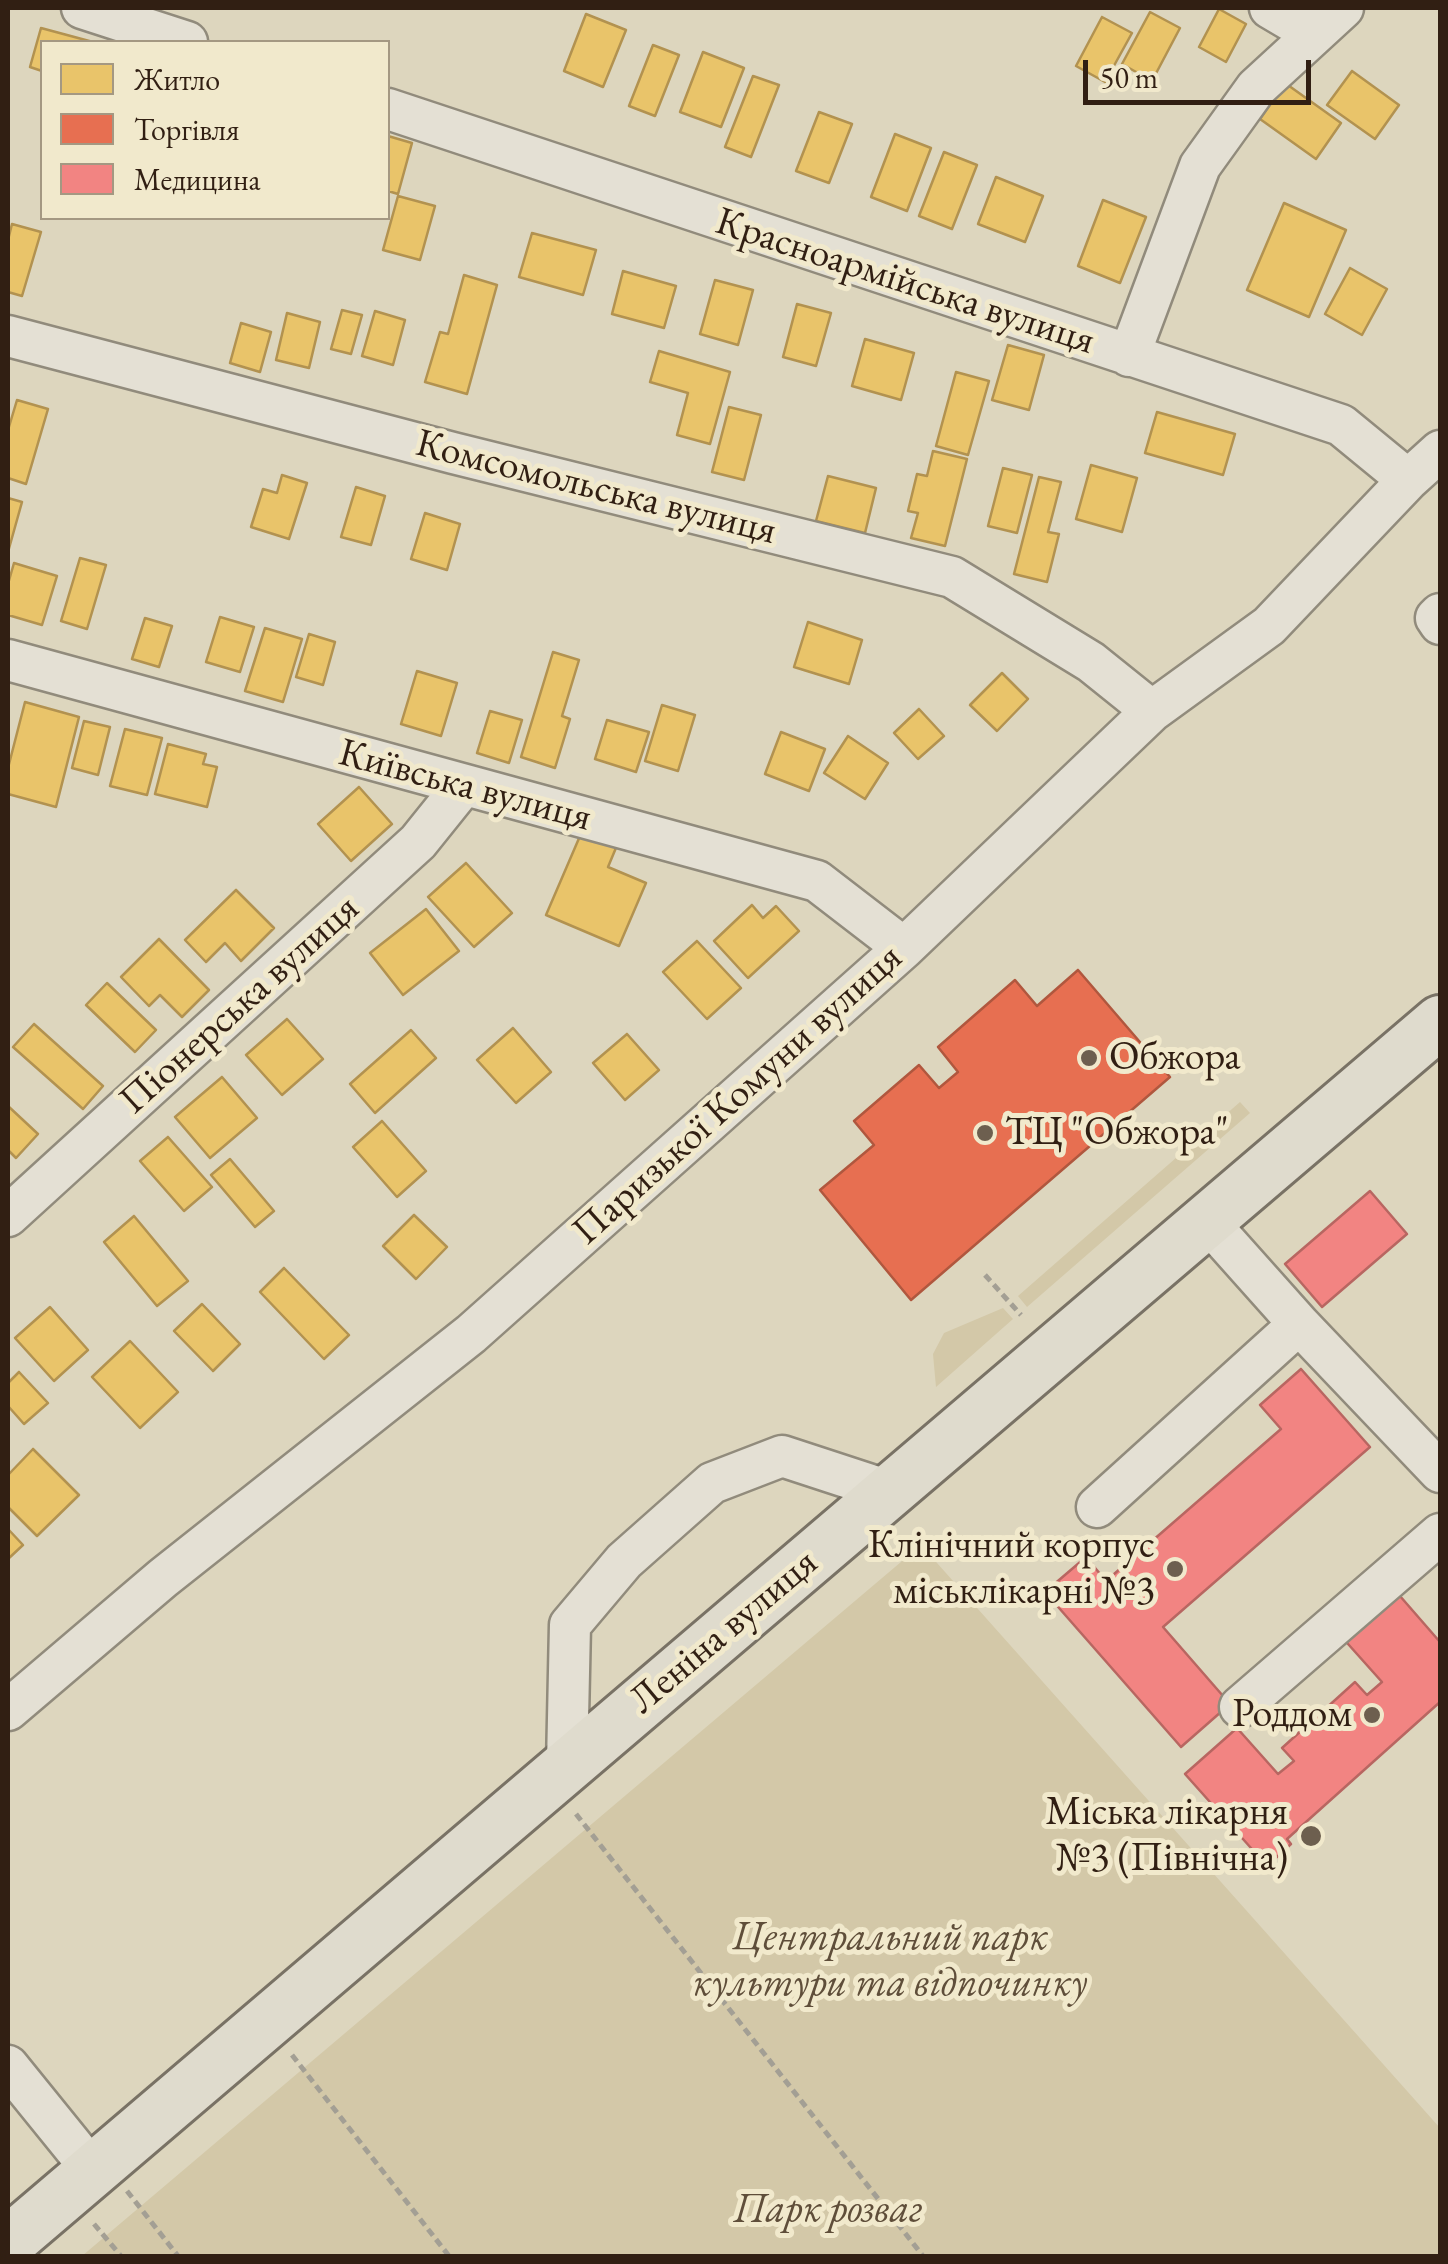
<!DOCTYPE html>
<meta charset="utf-8">
<style>
body{margin:0}
#map{position:relative;width:1448px;height:2264px;overflow:hidden;background:#ddd6be;font-family:"EB Garamond",serif}
canvas{display:block}
.frame{position:absolute;inset:0;border:10px solid #311f13;pointer-events:none}
.legend{position:absolute;left:40px;top:40px;width:350px;height:180px;box-sizing:border-box;background:#f1e9cc;border:2px solid #a49882;margin:0;padding:12px 18px;list-style:none;font-size:30px;color:#311f13}
.legend li{display:flex;align-items:center;gap:20px;height:50px}
.legend b{width:50px;border:2px solid #a49882}
.scale{position:absolute;left:1083px;top:60px;width:228px;height:45px;box-sizing:border-box;border:5px solid #311f13;border-top:0;padding-left:12px;font-size:30px;line-height:35px;white-space:nowrap;color:#311f13;-webkit-text-stroke:8px #f1e9cc;paint-order:stroke}
</style>
<div id="map">
<canvas width="1448" height="2264"></canvas>
<div class="frame"></div>
<ul class="legend">
<li><b style="height:28px;background:#e9c46a"></b>Житло</li>
<li><b style="height:28px;background:#e76f51"></b>Торгівля</li>
<li><b style="height:28px;background:#f28482"></b>Медицина</li>
</ul>
<div class="scale">50 m</div>
</div>
<script>
const g = document.querySelector('canvas').getContext('2d');
g.lineJoin = 'round';
function fill(path, color) { g.fillStyle = color; g.fill(path, 'evenodd'); }
const poly = rows => new Path2D(rows.map(r => 'M' + r).join(''));
function strokePath(path, color, width, dash) { g.strokeStyle = color; g.lineWidth = width; g.lineCap = dash ? 'butt' : 'round'; g.setLineDash(dash || []); g.stroke(path); }
function label(font, color, halo, rows, align = 'center') {
  g.font = font + ' "EB Garamond",serif'; g.lineWidth = 10; g.setLineDash([]); g.textBaseline = 'middle'; g.strokeStyle = halo; g.fillStyle = color; for (const [text, x, y, turn = 0] of rows) {
    g.save(); g.translate(x, y); g.rotate((+turn || 0) * Math.PI / 180); g.textAlign = isNaN(turn) ? turn : align; if (halo) g.strokeText(text, 0, 0); g.fillText(text, 0, 0); g.restore();
  }
}
fill(poly([
 [1240,1102,1250,1113,1027,1307,1018,1296],
 [1003,1308,1013,1319,936,1387,933,1354,944,1333],
 [921,1545,1440,2128,1440,2256,82,2256]
]), '#d3c8a8');
const homes = poly([
 [1219,9,1246,24,1226,62,1199,47,1219,9],
 [1150,12,1180,28,1152,81,1122,64,1150,12],
 [586,14,626,30,603,87,564,71,586,14],
 [1102,17,1132,33,1105,82,1076,66,1102,17],
 [41,28,93,42,42,42,42,71,30,67,41,28],
 [653,45,679,55,655,116,629,106,653,45],
 [703,52,744,68,721,127,680,112,703,52],
 [1352,71,1399,105,1375,139,1327,105,1352,71],
 [753,76,779,85,751,157,725,147,753,76],
 [1285,83,1341,123,1316,159,1260,119,1285,83],
 [819,112,852,124,829,183,796,171,819,112],
 [895,134,931,148,907,211,871,197,895,134],
 [388,136,412,143,398,194,388,191,388,136],
 [944,152,977,165,952,229,919,216,944,152],
 [996,177,1043,196,1025,242,978,224,996,177],
 [398,196,435,206,420,260,383,250,398,196],
 [1103,200,1146,217,1120,283,1078,266,1103,200],
 [1284,203,1346,230,1309,317,1247,290,1284,203],
 [12,224,41,232,22,296,8,292,8,240,12,224],
 [532,233,596,250,583,295,519,277,532,233],
 [1350,268,1387,289,1362,335,1325,314,1350,268],
 [623,271,676,286,664,328,612,314,623,271],
 [464,275,497,285,467,394,425,382,440,332,448,334,464,275],
 [715,280,753,290,738,345,700,334,715,280],
 [797,304,831,313,816,366,783,357,797,304],
 [342,310,362,315,351,354,331,349,342,310],
 [375,311,405,320,393,365,362,356,375,311],
 [287,313,320,322,309,368,276,360,287,313],
 [241,323,271,332,260,372,230,363,241,323],
 [865,339,914,353,901,400,852,386,865,339],
 [1008,345,1044,355,1029,410,992,400,1008,345],
 [659,351,730,372,710,444,677,435,688,393,650,382,659,351],
 [956,372,989,381,968,455,936,446,956,372],
 [17,400,48,409,26,484,8,478,8,430,17,400],
 [729,407,761,415,744,480,712,472,729,407],
 [1157,412,1235,434,1223,475,1145,453,1157,412],
 [933,451,967,459,945,546,911,538,918,513,908,511,917,474,927,476,933,451],
 [1091,465,1137,478,1122,532,1076,519,1091,465],
 [1003,468,1032,475,1017,533,988,526,1003,468],
 [282,475,307,483,289,539,251,527,263,489,277,493,282,475],
 [828,476,876,488,865,533,816,521,828,476],
 [1039,477,1061,482,1048,532,1059,534,1047,582,1014,574,1039,477],
 [356,487,385,496,371,545,341,537,356,487],
 [8,498,22,502,8,552,8,498],
 [425,513,460,524,447,570,411,559,425,513],
 [80,558,106,565,87,629,61,621,80,558],
 [14,563,57,576,42,625,8,615,8,584,14,563],
 [220,617,254,627,240,672,206,662,220,617],
 [145,618,172,626,159,667,132,659,145,618],
 [808,622,862,640,849,684,794,667,808,622],
 [265,628,302,639,283,702,245,691,265,628],
 [309,634,335,642,323,685,296,677,309,634],
 [553,652,579,660,562,716,570,719,555,768,521,757,553,652],
 [417,671,457,683,441,736,401,724,417,671],
 [1002,673,1028,699,997,731,970,705,1002,673],
 [25,702,79,717,56,807,8,794,8,768,25,702],
 [662,705,695,715,678,771,645,761,662,705],
 [919,709,944,736,918,759,894,733,919,709],
 [490,711,522,720,509,763,477,753,490,711],
 [607,720,649,732,636,772,595,759,607,720],
 [84,721,110,727,98,775,72,768,84,721],
 [125,729,162,738,147,795,110,786,125,729],
 [781,732,825,749,809,791,765,774,781,732],
 [848,736,888,763,865,799,824,773,848,736],
 [168,744,206,754,203,764,217,767,207,807,155,794,168,744],
 [359,787,392,824,351,861,318,824,359,787],
 [583,829,618,843,608,867,646,883,619,946,546,915,583,829],
 [466,863,512,913,474,947,428,897,466,863],
 [236,890,274,928,241,961,225,943,206,962,185,940,236,890],
 [752,905,763,918,776,906,799,931,748,978,714,941,752,905],
 [426,909,459,951,403,995,370,953,426,909],
 [159,939,209,990,182,1017,160,995,149,1006,121,977,159,939],
 [697,941,741,988,707,1019,663,972,697,941],
 [107,983,156,1030,135,1052,86,1005,107,983],
 [287,1019,323,1059,282,1095,246,1055,287,1019],
 [34,1024,103,1086,83,1109,13,1047,34,1024],
 [513,1028,551,1072,516,1103,477,1060,513,1028],
 [411,1030,436,1058,375,1113,350,1084,411,1030],
 [627,1034,659,1070,625,1100,593,1063,627,1034],
 [222,1077,257,1118,210,1158,175,1117,222,1077],
 [8,1106,38,1134,16,1158,8,1150,8,1106],
 [382,1121,426,1171,397,1197,353,1147,382,1121],
 [168,1137,212,1187,184,1211,140,1161,168,1137],
 [230,1159,274,1211,255,1227,211,1175,230,1159],
 [414,1215,447,1247,416,1279,383,1246,414,1215],
 [134,1216,188,1281,157,1306,104,1242,134,1216],
 [284,1268,349,1335,324,1359,260,1292,284,1268],
 [202,1304,240,1344,213,1371,174,1331,202,1304],
 [50,1307,88,1350,54,1381,15,1338,50,1307],
 [130,1341,178,1392,140,1428,92,1377,130,1341],
 [19,1372,48,1403,24,1424,8,1406,8,1383,19,1372],
 [33,1449,79,1495,37,1536,8,1507,8,1475,33,1449],
 [8,1529,23,1545,8,1559,8,1529]
]);
fill(homes, '#e9c46a');
strokePath(homes, '#b29250', 2.5);
const shops = poly([
 [1078,970,1170,1077,911,1300,820,1190,874,1145,854,1121,919,1065,939,1088,958,1072,938,1047,1015,980,1037,1006,1078,970]
]);
fill(shops, '#e76f51');
strokePath(shops, '#b0573e', 2.5);
const health = poly([
 [1370,1191,1407,1234,1322,1307,1285,1264,1370,1191],
 [1301,1369,1370,1447,1163,1627,1230,1704,1181,1747,1045,1592,1086,1557,1106,1581,1281,1429,1260,1405,1301,1369],
 [1393,1588,1440,1642,1440,1702,1287,1839,1291,1844,1267,1866,1185,1774,1237,1728,1278,1774,1294,1761,1282,1748,1355,1682,1367,1695,1382,1682,1340,1635,1393,1588]
]);
fill(health, '#f28482');
strokePath(health, '#b86661', 2.5);
const minor = poly([
 [82,8,187,42],
 [1270,8,1314,34],
 [388,109,1341,425,1408,480],
 [8,336,453,453,952,577,1091,662,1152,711],
 [1129,356,1200,166,1256,88,1343,8],
 [1440,614,1436,618,1440,624],
 [8,660,817,881,904,948],
 [8,1216,418,842,463,786],
 [1299,1324,1440,1472],
 [1097,1507,1299,1324,1208,1222],
 [1240,1707,1440,1534],
 [8,1710,163,1578,471,1334,904,948,1152,711,1269,626,1408,480,1440,451],
 [567,1765,570,1625,624,1561,712,1483,782,1456,889,1491],
 [8,2066,93,2171]
]);
const major = poly([
 [8,2243,1440,1022]
]);
strokePath(minor, '#918b7c', 45);
strokePath(major, '#797265', 58);
strokePath(poly([
 [985,1275,1021,1315],
 [576,1814,923,2256],
 [292,2055,449,2256],
 [127,2191,178,2256],
 [94,2224,121,2256]
]), '#a39f94', 5, [8, 5]);
strokePath(minor, '#e4e0d4', 40);
strokePath(major, '#dfdbcd', 52);
for (const [x, y, r, color] of [
 [1089,1058,10,"#6d5f4f"],
 [985,1133,10,"#6d5f4f"],
 [1175,1569,10,"#6d5f4f"],
 [1372,1715,10,"#6d5f4f"],
 [1311,1836,12,"#6d5f4f"]
]) { const dot = new Path2D(); dot.arc(x, y, r, 0, 2 * Math.PI); g.fillStyle = color; g.fill(dot); strokePath(dot, '#f1e9cc', 4); }
label('40px', '#311f13', '#f1e9cc', [
 ["Красноармійська вулиця",905,282,18],
 ["Комсомольська вулиця",596,488,14],
 ["Київська вулиця",465,786,15],
 ["Піонерська вулиця",240,1005,-42],
 ["Паризької Комуни вулиця",738,1095,-42],
 ["Леніна вулиця",724,1632,-40]
]);
label('40px', '#311f13', '#f1e9cc', [
 ["Обжора",1109,1058,"left"],
 ["ТЦ \"Обжора\"",1005,1133,"left"],
 ["Клінічний корпус",1155,1546],
 ["міськлікарні №3",1155,1592],
 ["Роддом",1352,1715],
 ["Міська лікарня",1288,1813],
 ["№3 (Північна)",1288,1859]
], 'right');
label('italic 40px', '#5f4e3a', '#f1e9cc', [
 ["Центральний парк",890,1938],
 ["культури та відпочинку",890,1984],
 ["Парк розваг",828,2210]
]);
</script>
